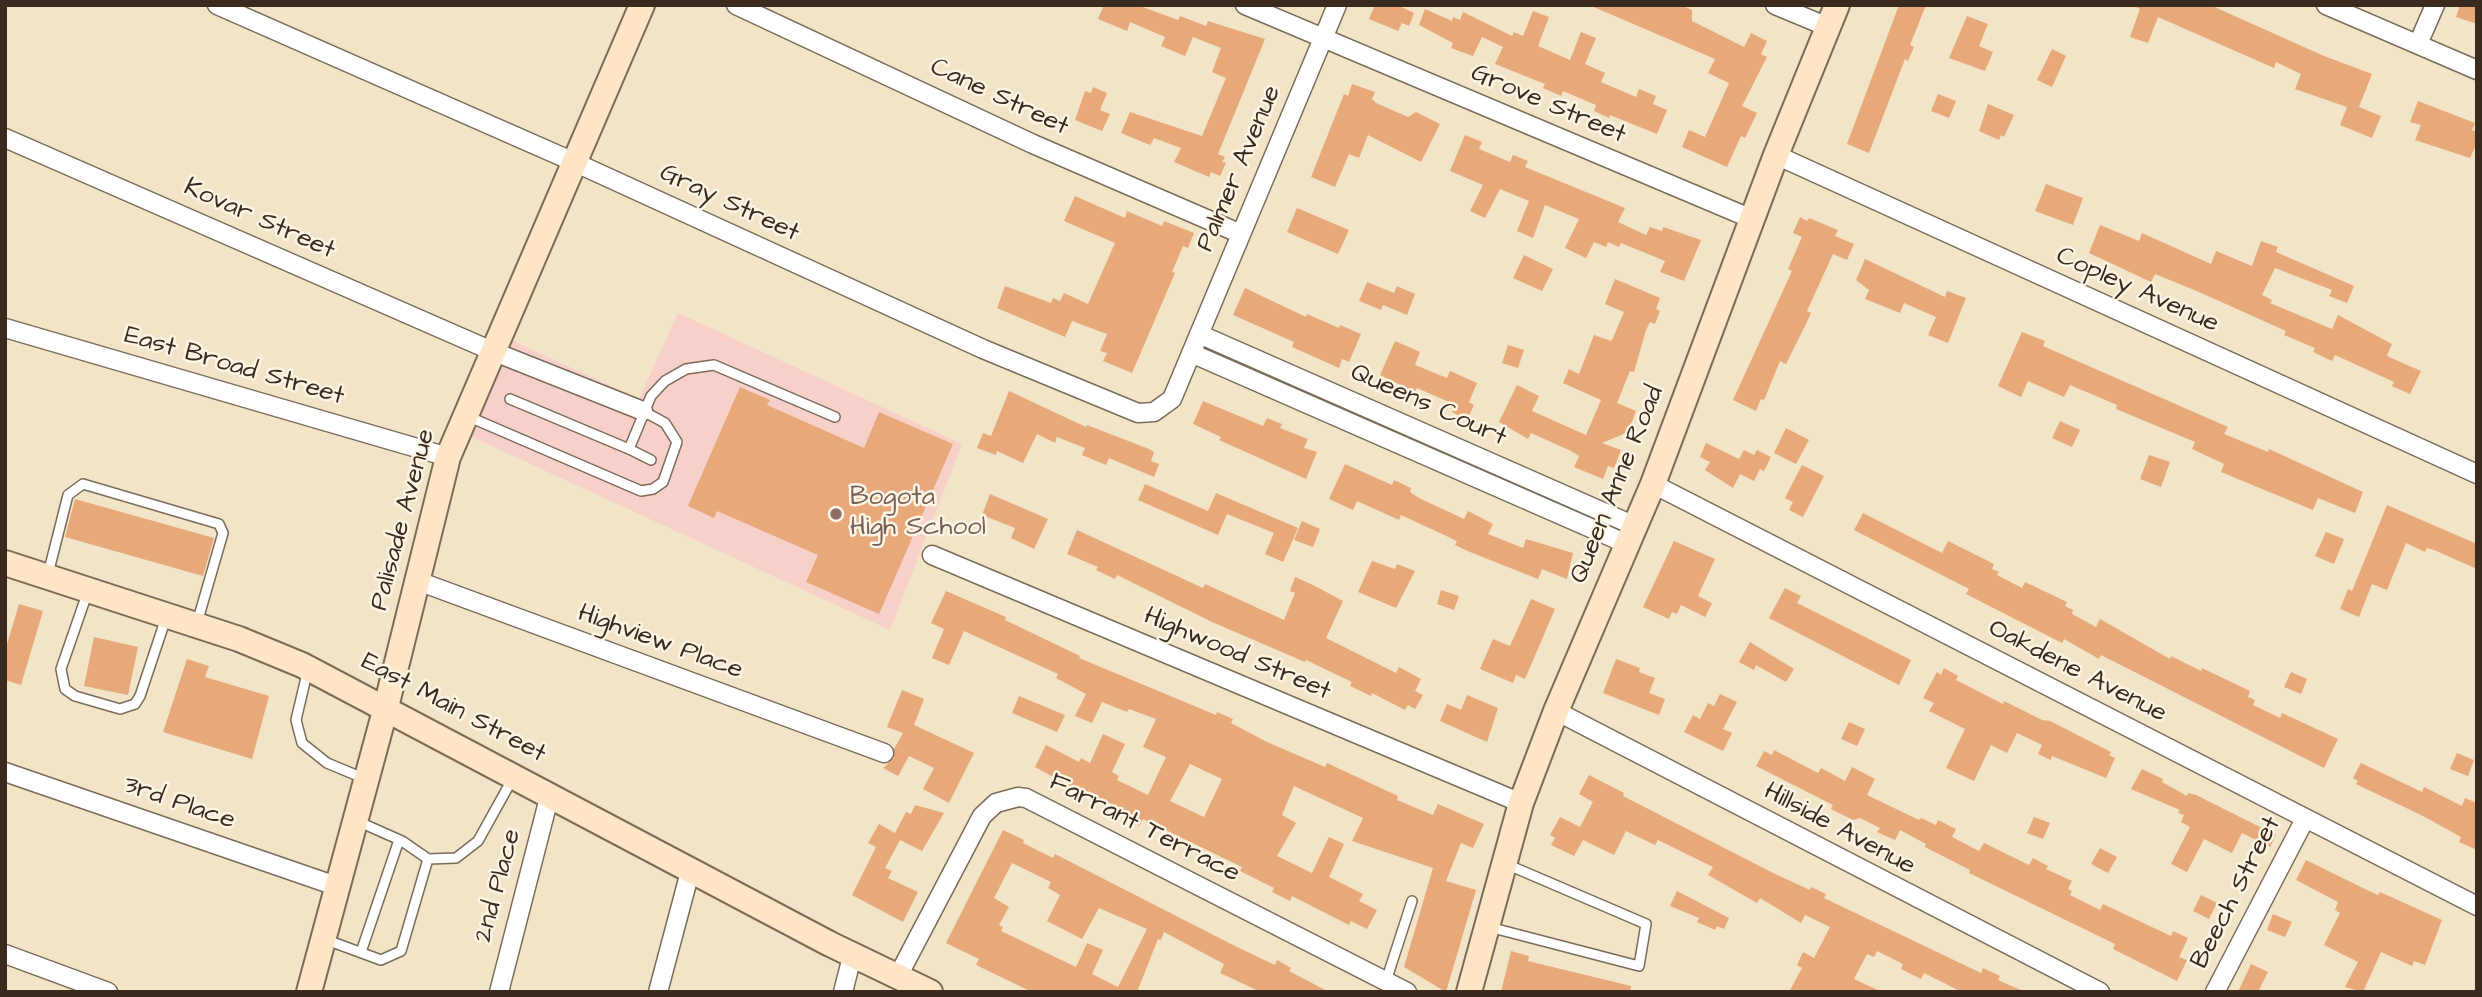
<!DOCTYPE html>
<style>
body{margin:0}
#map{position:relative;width:2482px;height:997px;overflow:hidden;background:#f2e4c7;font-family:"Architects Daughter",sans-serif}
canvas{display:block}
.frame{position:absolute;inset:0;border:7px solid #3b2a1e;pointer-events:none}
</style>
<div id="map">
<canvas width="2482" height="997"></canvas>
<div class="frame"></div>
</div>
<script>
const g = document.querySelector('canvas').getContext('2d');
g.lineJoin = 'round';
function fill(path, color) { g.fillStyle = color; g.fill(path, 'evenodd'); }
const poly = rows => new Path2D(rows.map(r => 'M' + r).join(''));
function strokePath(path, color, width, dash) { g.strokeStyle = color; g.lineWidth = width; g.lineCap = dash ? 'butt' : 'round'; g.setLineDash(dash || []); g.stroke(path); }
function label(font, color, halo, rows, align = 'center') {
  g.font = font + ' "Architects Daughter",sans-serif'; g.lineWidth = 5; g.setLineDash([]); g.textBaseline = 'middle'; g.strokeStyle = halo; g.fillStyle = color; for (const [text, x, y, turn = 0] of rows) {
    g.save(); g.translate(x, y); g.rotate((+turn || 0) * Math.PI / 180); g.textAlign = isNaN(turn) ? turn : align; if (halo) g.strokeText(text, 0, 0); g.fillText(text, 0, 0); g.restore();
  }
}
fill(poly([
 [678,313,962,444,890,630,459,431,500,335,639,399]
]), '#f7d0ca');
fill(poly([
 [1104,5,1137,5,1178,20,1180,16,1206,26,1208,21,1265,39,1218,154,1225,157,1222,162,1226,163,1220,176,1211,172,1209,177,1174,162,1181,148,1154,138,1150,145,1121,133,1130,112,1202,136,1226,78,1212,72,1221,48,1193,37,1185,56,1161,46,1165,37,1130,22,1127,31,1098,19],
 [1375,5,1397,5,1414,13,1409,26,1402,23,1398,31,1369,19],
 [1589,5,1681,5,1692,10,1692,21,1744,47,1751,33,1767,41,1761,54,1767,57,1742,106,1757,113,1745,138,1741,136,1727,167,1682,147,1689,130,1705,137,1729,83,1708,73,1715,59],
 [1899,5,1926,5,1910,45,1914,47,1908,61,1905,59,1869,153,1847,144],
 [2132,5,2210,5,2324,56,2372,74,2359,107,2381,116,2372,138,2340,125,2347,107,2295,89,2301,74,2276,62,2274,68,2158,17,2148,43,2130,37,2140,9],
 [2460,5,2477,5,2477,24,2456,17],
 [1425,9,1452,21,1453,17,1460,20,1463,12,1512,36,1514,32,1523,36,1533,11,1549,17,1538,46,1570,60,1581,32,1596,38,1585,64,1605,73,1601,82,1636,97,1639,89,1656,96,1653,104,1667,110,1657,134,1610,115,1609,118,1594,111,1596,105,1563,91,1561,96,1543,88,1545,84,1495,64,1503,47,1482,37,1473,56,1451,48,1453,43,1419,25],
 [1967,16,1988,24,1979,46,1993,52,1985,71,1949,58],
 [2052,49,2066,56,2052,87,2037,80],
 [1352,84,1375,92,1372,99,1376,103,1408,117,1416,112,1440,124,1421,162,1368,135,1359,158,1349,154,1335,187,1311,177,1344,94,1348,96],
 [1093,87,1107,93,1100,110,1110,114,1102,131,1075,120,1085,91,1091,93],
 [1938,94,1956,101,1949,118,1931,111],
 [2418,101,2475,123,2472,130,2477,132,2477,143,2470,158,2415,140,2421,125,2410,122],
 [1988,104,2014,115,2004,137,2001,135,1999,140,1979,131],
 [1465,135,1482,142,1479,149,1510,162,1513,155,1528,161,1525,167,1625,208,1618,222,1646,235,1650,227,1662,231,1663,227,1701,240,1684,281,1660,272,1665,261,1621,243,1619,247,1608,242,1606,247,1594,242,1586,258,1565,248,1579,219,1545,205,1533,238,1517,231,1529,201,1500,189,1485,218,1470,211,1483,185,1450,171],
 [2046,184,2083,198,2073,225,2035,211],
 [1075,196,1125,218,1127,211,1162,226,1164,221,1194,233,1188,248,1183,246,1172,272,1175,273,1132,373,1103,361,1107,353,1100,351,1107,334,1072,321,1065,337,997,308,1005,286,1051,303,1053,298,1060,301,1064,293,1088,304,1115,243,1064,221],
 [1297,208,1349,230,1338,254,1287,232],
 [1800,217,1807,221,1809,218,1838,230,1835,236,1854,244,1847,260,1833,254,1807,311,1811,313,1805,326,1786,364,1780,361,1764,400,1761,399,1756,411,1733,400,1792,271,1788,269,1802,237,1793,233],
 [2100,225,2139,241,2142,233,2211,264,2216,251,2252,266,2261,241,2278,247,2276,252,2354,286,2347,303,2329,296,2332,290,2275,268,2262,295,2272,300,2270,303,2332,329,2338,315,2392,344,2387,355,2389,357,2421,371,2410,394,2392,386,2394,382,2335,355,2332,361,2313,352,2315,348,2284,335,2286,331,2199,292,2155,274,2151,282,2089,253],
 [1524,255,1553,269,1542,291,1513,278],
 [1865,259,1945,297,1947,291,1966,298,1948,343,1928,335,1936,317,1904,303,1900,313,1865,299,1869,290,1856,280],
 [1615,279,1660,298,1656,309,1660,311,1655,324,1650,322,1646,330,1634,372,1630,371,1617,403,1636,411,1628,432,1602,443,1621,450,1614,468,1608,466,1603,479,1574,467,1579,456,1571,451,1531,433,1528,439,1499,422,1517,385,1539,396,1532,411,1586,435,1601,400,1563,383,1569,369,1579,374,1594,335,1611,341,1613,338,1624,312,1605,304],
 [1367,282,1394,293,1397,286,1415,294,1407,315,1383,305,1381,310,1359,301],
 [1245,288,1306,317,1307,314,1339,328,1340,325,1361,334,1349,362,1342,359,1339,368,1292,347,1294,342,1233,315],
 [2022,332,2045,341,2043,346,2228,427,2224,434,2268,452,2269,449,2363,492,2355,513,2318,498,2313,510,2221,472,2224,464,2192,449,2195,442,2116,409,2117,405,2070,385,2064,397,2028,381,2021,397,1998,386],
 [1395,341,1420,352,1415,365,1447,378,1450,371,1477,383,1469,402,1474,405,1467,420,1452,412,1456,405,1417,388,1415,392,1380,375],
 [1508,345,1524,350,1518,368,1502,363],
 [740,387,770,400,767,405,864,448,879,412,953,444,879,614,806,582,818,555,717,511,714,518,688,506],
 [1009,391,1086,427,1087,425,1149,449,1154,452,1151,461,1159,464,1154,477,1109,458,1106,465,1082,455,1085,448,1057,437,1055,443,1037,434,1023,463,997,451,996,455,977,448,983,433,991,436],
 [1203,401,1263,426,1267,418,1282,424,1280,428,1308,439,1304,448,1317,452,1306,479,1219,440,1221,437,1193,424],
 [2060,421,2080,430,2072,447,2052,438],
 [1786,428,1809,440,1796,464,1774,453],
 [1706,443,1739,459,1744,450,1754,455,1757,450,1771,457,1764,471,1760,469,1754,481,1740,474,1733,488,1705,470,1710,462,1700,457],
 [2149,455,2170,462,2161,487,2140,479],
 [1345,464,1392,485,1394,480,1411,488,1410,492,1419,498,1464,519,1468,511,1493,524,1488,534,1523,548,1526,539,1573,553,1567,579,1542,569,1538,579,1470,552,1455,545,1457,541,1401,515,1399,520,1357,501,1353,510,1329,499],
 [1802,465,1824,476,1803,517,1789,510,1793,502,1785,498],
 [1145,484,1208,511,1216,493,1298,528,1283,562,1265,554,1274,533,1227,514,1218,535,1138,500],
 [990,494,1048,519,1034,549,1011,538,1015,528,982,515],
 [75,499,214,538,203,576,65,537],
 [2387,505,2477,544,2477,569,2434,550,2427,548,2425,552,2406,543,2387,590,2372,584,2359,617,2340,609,2348,589,2352,591],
 [1863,513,1942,553,1948,541,1994,564,1992,569,1999,572,1997,575,2022,588,2025,582,2067,602,2065,606,2073,610,2072,614,2096,627,2100,619,2170,659,2171,656,2201,671,2202,668,2250,691,2248,697,2255,700,2253,705,2280,718,2282,713,2338,739,2324,768,2101,655,2099,659,2064,639,2062,643,1966,594,1969,589,1854,530],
 [1302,521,1320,529,1313,547,1294,540],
 [1077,530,1203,588,1205,584,1284,620,1295,593,1290,591,1295,577,1313,585,1343,601,1326,638,1396,673,1399,667,1421,679,1415,691,1423,695,1415,709,1408,705,1405,710,1372,693,1371,696,1350,686,1352,682,1306,660,1305,662,1212,622,1117,575,1115,579,1096,570,1098,567,1067,554],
 [2326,532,2344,539,2334,564,2315,556],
 [1674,541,1715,559,1698,596,1712,603,1705,617,1681,605,1677,614,1672,612,1669,619,1643,607],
 [1372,561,1395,569,1397,564,1415,571,1396,608,1358,592],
 [1785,588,1801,596,1797,603,1911,660,1899,685,1769,618],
 [1441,590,1459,596,1454,610,1437,604],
 [946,591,1006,617,1005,620,1080,656,1079,658,1216,715,1217,712,1233,719,1231,723,1267,742,1325,767,1327,763,1398,796,1397,800,1433,815,1438,804,1484,824,1473,848,1461,843,1446,881,1476,890,1446,992,1404,967,1433,868,1352,841,1363,818,1294,786,1282,815,1296,823,1277,856,1312,873,1329,837,1344,844,1329,877,1363,894,1359,901,1377,910,1367,929,1351,921,1349,925,1292,896,1290,901,1272,892,1274,888,1240,871,1242,867,1143,819,1139,826,1124,819,1127,813,1124,810,1083,790,1082,793,1035,767,1046,745,1079,762,1081,758,1090,763,1103,734,1125,744,1112,772,1119,776,1117,780,1148,795,1166,757,1143,747,1156,719,1129,709,1127,712,1102,702,1092,723,1075,716,1086,694,1056,678,1058,674,964,631,949,665,932,658,944,629,931,623],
 [1190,764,1222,779,1204,817,1170,801],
 [1531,599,1555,609,1525,679,1516,675,1513,683,1480,669,1493,639,1510,646],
 [19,604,43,611,21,685,5,680,5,651],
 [94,637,138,647,128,695,84,686],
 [1750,642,1794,669,1786,682,1756,665,1754,670,1739,662],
 [187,659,209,666,205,677,269,696,252,759,163,732],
 [1616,659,1640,668,1639,672,1655,678,1649,693,1665,699,1659,715,1603,693],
 [1944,668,1958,676,1956,680,2003,704,2004,701,2042,720,2050,721,2111,752,2109,755,2115,758,2106,778,2052,756,2051,760,2038,754,2042,745,2017,733,2007,753,1991,745,1974,781,1946,768,1965,729,1929,711,1934,703,1923,698,1937,672,1941,675],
 [2291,672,2307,679,2301,694,2284,687],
 [902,690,924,699,914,725,974,753,949,803,923,789,934,768,909,756,898,776,883,768,894,758,894,749,903,733,887,727],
 [1720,694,1737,702,1723,729,1732,733,1723,751,1684,732,1693,715,1700,719,1708,703,1714,706],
 [1467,695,1498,708,1487,742,1440,721,1447,704,1461,710],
 [1019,696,1065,715,1057,732,1012,713],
 [1849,722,1865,729,1857,746,1841,739],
 [1774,750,1818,773,1821,768,1845,781,1852,767,1875,779,1867,795,1919,820,1921,818,1936,825,1938,820,1956,829,1952,837,1979,851,1984,843,2029,865,2033,858,2048,866,2046,869,2072,881,2068,889,2072,891,2070,895,2100,910,2103,904,2171,936,2173,931,2188,938,2179,957,2187,960,2177,981,2113,949,2115,944,1969,873,1970,870,1925,847,1926,844,1900,830,1895,840,1877,832,1880,828,1860,818,1853,820,1831,809,1833,805,1756,766,1764,751,1772,755],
 [2457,753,2474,760,2468,776,2450,769],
 [2361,763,2422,792,2424,787,2462,806,2465,798,2477,803,2477,850,2459,842,2461,837,2423,816,2356,784,2358,781,2353,778],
 [2142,769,2163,779,2162,782,2187,796,2188,793,2196,795,2276,835,2270,847,2242,833,2232,853,2204,839,2187,872,2171,864,2190,827,2181,822,2184,815,2178,813,2180,810,2131,789],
 [1589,775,1624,793,1623,796,1773,873,1810,890,1811,887,1826,894,1824,898,1981,973,1983,968,2000,976,1998,980,2025,992,1962,992,1924,973,1921,979,1901,969,1903,964,1877,951,1874,957,1867,954,1854,979,1882,992,1789,992,1802,968,1797,965,1803,952,1814,958,1830,927,1805,915,1801,923,1760,898,1757,903,1708,875,1713,867,1658,840,1655,845,1626,831,1614,855,1583,840,1574,856,1551,845,1555,838,1550,835,1560,817,1580,827,1593,802,1579,794],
 [915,805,944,813,922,851,900,840,885,868,892,871,888,878,918,892,903,922,852,895,876,847,868,843,879,824,895,833,906,812,911,814],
 [2034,817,2050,823,2043,839,2027,833],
 [1003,830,1024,840,1023,843,1053,858,1055,854,1235,946,1275,965,1277,960,1291,968,1289,971,1329,992,1261,992,1220,973,1224,964,1164,932,1161,940,1158,939,1137,992,1032,992,976,965,979,959,946,943],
 [1012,863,1051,882,1048,888,1060,895,1047,921,1082,939,1099,908,1147,929,1118,987,1092,974,1103,950,1087,943,1076,967,1001,931,1003,927,999,925,1009,907,994,898],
 [2100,848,2117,857,2108,873,2091,864],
 [2306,860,2369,891,2378,895,2380,892,2442,920,2425,965,2414,961,2412,966,2381,952,2363,992,2345,987,2358,962,2324,945,2340,913,2335,910,2338,902,2296,880],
 [1677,891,1729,918,1724,929,1717,926,1715,930,1697,922,1699,918,1670,906],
 [2201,895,2217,903,2209,919,2193,911],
 [2273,914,2292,922,2285,937,2267,930],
 [1511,951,1529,956,1528,961,1631,986,1630,992,1501,992],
 [2251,964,2268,972,2258,992,2238,992]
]), '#e7a87a');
const lane = poly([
 [510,399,629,449,651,396,665,381,686,369,714,365,835,417],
 [467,416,641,491,653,489,663,482,677,442,665,423,643,411],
 [629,449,651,460],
 [48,574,68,495,83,484,219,524,223,533,197,623],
 [88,591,61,669,65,689,75,696,120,709,135,704,140,696,166,618],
 [308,669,296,720,302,743,327,763,363,778],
 [428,859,456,858,478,841,513,778],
 [1489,927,1639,966,1646,924,1506,864],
 [324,939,381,960,401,951,428,859,402,841,357,821],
 [361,952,399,840],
 [1386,981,1412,901]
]);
const street = poly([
 [217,5,574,162,983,349,1138,413,1154,412,1172,399,1337,5],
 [736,5,1033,144,1241,234],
 [1245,5,1752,219],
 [1775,5,1828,27],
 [2326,5,2477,70],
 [2418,44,2435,5],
 [5,138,492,351,643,411],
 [1776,155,2477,474],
 [5,328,448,457],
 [1199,334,1635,526],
 [1191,353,1627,544],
 [1653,484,2477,906],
 [932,555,1521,803],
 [418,581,884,753],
 [1556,711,2100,992],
 [5,772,336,886],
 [5,954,108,992],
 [898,976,982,816,996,803,1018,797,1026,798,1407,992],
 [499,992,550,794],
 [658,992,691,868],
 [843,992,853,953],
 [2215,992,2305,819]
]);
const secondary = poly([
 [5,563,239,639,302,665,830,944,930,992],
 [309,992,386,707,448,457,642,5],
 [1469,992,1521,803,1556,711,1653,484,1776,155,1837,5]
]);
strokePath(lane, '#7b6b59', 12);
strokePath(street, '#7b6b59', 21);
strokePath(secondary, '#7b6b59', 28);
strokePath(lane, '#fff', 9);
strokePath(street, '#fff', 18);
strokePath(secondary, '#fde5c5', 24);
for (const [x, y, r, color] of [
 [836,514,7,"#8d6e63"]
]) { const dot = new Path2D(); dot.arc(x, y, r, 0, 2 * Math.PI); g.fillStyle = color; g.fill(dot); strokePath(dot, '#fcf5e5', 2.5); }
label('26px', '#3b2a1e', '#fcf5e5', [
 ["Cane Street",999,98,25],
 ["Grove Street",1548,105,23],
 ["Palmer Avenue",1240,169,-67],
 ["Gray Street",729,204,25],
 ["Kovar Street",259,220,24],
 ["Copley Avenue",2137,291,24],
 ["East Broad Street",234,367,16],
 ["Queens Court",1428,406,24],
 ["Queen Anne Road",1618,485,-68],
 ["Palisade Avenue",404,520,-75],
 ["Highview Place",660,643,20],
 ["Highwood Street",1237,655,23],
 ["Oakdene Avenue",2077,672,27],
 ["East Main Street",453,709,28],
 ["3rd Place",179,804,19],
 ["Farrant Terrace",1144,829,27],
 ["Hillside Avenue",1839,830,28],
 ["2nd Place",499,886,-75],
 ["Beech Street",2237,893,-63]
]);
label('26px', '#785e54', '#fcf5e5', [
 ["Bogota",850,499],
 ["High School",850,529]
], 'left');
</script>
